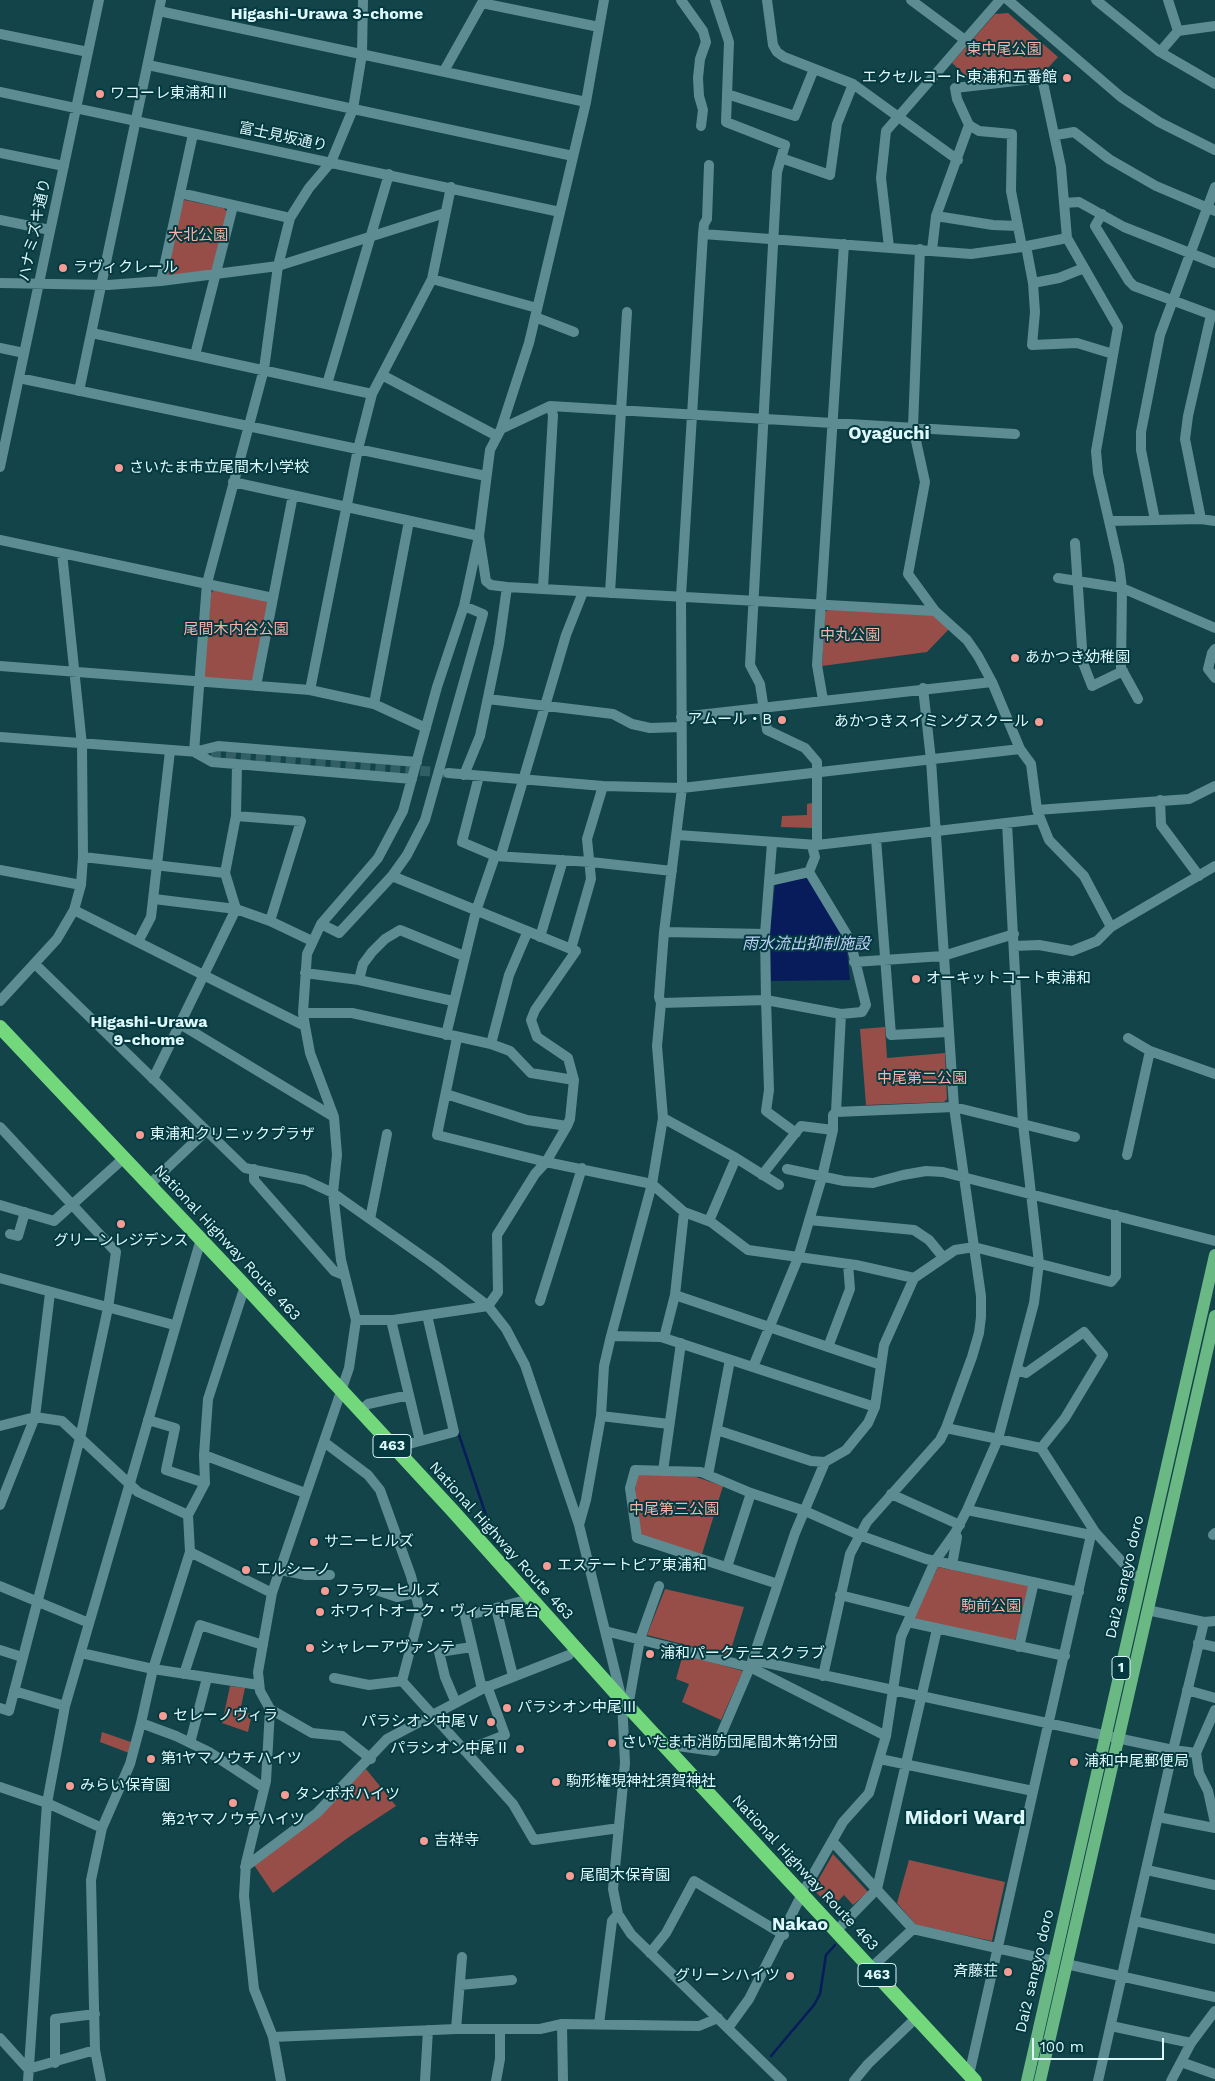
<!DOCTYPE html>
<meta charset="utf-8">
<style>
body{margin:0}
#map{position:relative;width:1215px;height:2081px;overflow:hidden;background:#12444a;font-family:"Work Sans",sans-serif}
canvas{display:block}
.scale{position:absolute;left:1032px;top:2038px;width:132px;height:22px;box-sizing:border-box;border:2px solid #def7fa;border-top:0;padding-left:6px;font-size:15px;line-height:18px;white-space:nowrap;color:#def7fa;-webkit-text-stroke:4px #043a3f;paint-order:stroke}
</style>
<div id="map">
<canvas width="1215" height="2081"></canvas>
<div class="scale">100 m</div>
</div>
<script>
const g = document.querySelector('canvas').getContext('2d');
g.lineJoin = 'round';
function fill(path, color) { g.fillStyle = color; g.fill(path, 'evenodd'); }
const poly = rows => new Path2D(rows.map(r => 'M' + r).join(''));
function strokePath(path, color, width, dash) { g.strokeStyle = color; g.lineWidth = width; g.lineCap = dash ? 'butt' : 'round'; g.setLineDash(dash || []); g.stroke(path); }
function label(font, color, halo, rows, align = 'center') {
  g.font = font + ' "Work Sans","Noto Sans JP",sans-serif'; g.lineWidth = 4; g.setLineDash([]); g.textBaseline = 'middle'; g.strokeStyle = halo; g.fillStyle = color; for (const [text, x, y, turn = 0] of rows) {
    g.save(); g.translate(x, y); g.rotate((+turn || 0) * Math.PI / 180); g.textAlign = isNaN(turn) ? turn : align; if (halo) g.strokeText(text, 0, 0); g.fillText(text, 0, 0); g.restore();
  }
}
fill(poly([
 [1008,13,1058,57,1045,71,1029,76,974,83,952,63,995,14],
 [185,200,223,208,228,212,212,270,170,277,167,275,181,202],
 [214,590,265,600,269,603,254,679,250,682,207,680,204,677,211,593],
 [829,609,934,615,949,629,927,652,822,666,825,612],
 [812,803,812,828,781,827,782,816,807,815,807,804],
 [885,1027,887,1058,945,1053,947,1099,944,1102,866,1105,860,1029],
 [639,1473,696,1477,723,1486,702,1554,641,1536,635,1494,636,1476],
 [938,1567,1027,1585,1030,1588,1015,1641,913,1620],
 [665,1589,744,1607,729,1656,647,1635],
 [683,1654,743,1671,721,1720,682,1702,689,1684,676,1679],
 [230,1686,245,1688,240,1711,252,1714,248,1732,222,1723],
 [102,1732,131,1742,129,1753,100,1742],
 [366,1769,396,1806,349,1837,273,1893,254,1865,317,1814],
 [833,1854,868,1892,853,1905,844,1895,831,1908,813,1889],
 [909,1860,1005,1882,992,1941,916,1925,897,1903]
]), '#974e48');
fill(poly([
 [807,876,846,942,850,980,771,981,770,933,775,885]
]), '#081b5b');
strokePath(poly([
 [458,1432,495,1542],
 [771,2056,814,2005,820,1994,826,1955,835,1945]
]), '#081b5b', 2.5);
strokePath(poly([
 [211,753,447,773]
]), '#315f64', 10, [10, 5]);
strokePath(poly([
 [681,0,703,31,706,42,700,59,698,78,699,96,703,110,701,126],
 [715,0,729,42,726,122,785,145,777,172,750,665,760,684,767,730,805,748,817,762,817,845],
 [767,0,773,45,777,52,784,57,853,84,958,160],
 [911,0,965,40],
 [1008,0,1121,97,1159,122,1215,150],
 [1096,0,1160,52,1215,84],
 [1168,0,1178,31],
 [159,11,586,102],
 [0,34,88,52],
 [1160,52,1178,31,1215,26],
 [148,65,573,156],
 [444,71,482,3,599,27],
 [0,92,560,212],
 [727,94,795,116,814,69],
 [969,125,979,131,1012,134,1011,191,1022,247],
 [1056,135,1074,132,1109,159,1156,186,1215,211],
 [0,153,64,166],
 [781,158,830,175,837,124,853,84],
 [180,193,290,218],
 [1064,203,1079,202,1124,227,1215,263],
 [1102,214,1095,226,1129,281,1134,286,1215,316],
 [936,216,993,225,1018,226],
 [0,220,50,230],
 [703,234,971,254,1022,247,1067,238],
 [1026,246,1033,283,1035,312,1032,345,1077,343,1113,354],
 [889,247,881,178,886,131,1000,0],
 [920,249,913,427,925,482,908,574,935,611,967,640,978,656,992,682,1020,749,1031,764,1037,810,1049,840,1084,876,1111,927],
 [932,250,936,216,969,125,957,99,955,88,1042,78,1061,167,1067,238,1118,327,1096,451,1098,473,1109,521,1201,519,1215,521],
 [432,279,537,308],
 [161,281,193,134],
 [0,283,108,285,161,281,278,266,445,213],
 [1033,283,1059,278,1084,268],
 [535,317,574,332],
 [92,333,372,394],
 [0,348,24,353],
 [195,355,233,206],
 [382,375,497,436],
 [19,378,486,476],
 [327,384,389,174],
 [79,391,161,0],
 [501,429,550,406,1015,434],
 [0,467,99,0],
 [233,482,479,536,486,581,491,585,507,587,935,611],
 [1201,519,1185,439,1188,416,1211,315],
 [1155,520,1141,450,1141,432,1160,335,1215,187],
 [1109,521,1119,565,1122,588,1121,668,1138,699],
 [0,540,273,598],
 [1075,543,1083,663,1092,686,1123,671],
 [1058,578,1122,588,1215,628],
 [543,588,553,415,550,406],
 [610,593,627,312],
 [1215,649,1212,653,1208,669,1215,678],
 [0,666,310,690,374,704,426,728],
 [256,686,293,495],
 [310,690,358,449,372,394,432,279,451,187],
 [488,699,613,714,632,724,650,728,681,727],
 [823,700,817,665,844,244],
 [374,704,409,521],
 [681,717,992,682],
 [0,737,198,752],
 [194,752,207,583,264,369,278,266,290,218,309,188,331,162,353,109,362,54,363,0],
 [194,752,218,746,417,762],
 [194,752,212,762,412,779],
 [448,773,603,786,682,788,1020,749],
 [464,775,480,736,499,644,507,587],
 [479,776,462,842,495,856,591,862,672,871],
 [1160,800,1161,825,1199,876],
 [1037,810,1189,799,1215,786],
 [236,816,301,821,270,921],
 [678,835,817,845,1040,819],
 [876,839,891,1035,948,1032],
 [772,843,765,934,766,1000,841,1014,862,1012,866,1005,850,940,809,872],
 [501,855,566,635,583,592],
 [83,857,225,873],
 [0,870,81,885],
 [392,876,576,951,535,1010,531,1020,537,1037,568,1058,574,1080,570,1119,567,1126],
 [769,881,809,872,815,857,812,846],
 [154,899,236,909,270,921,312,941],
 [74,910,305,1026],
 [321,924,339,933,392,876,407,855,425,820,483,614,464,606],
 [664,932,765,934],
 [540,937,563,860],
 [138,942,151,917,170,751],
 [1014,946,1039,945,1072,951,1097,941,1111,927,1215,866],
 [571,949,591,879,587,839,603,786],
 [854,962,943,956,1014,934],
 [35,964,245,1168,305,1180,333,1193,435,1265,488,1306,506,1329,525,1365,579,1525,622,1700,625,1763,613,1889,618,1914,631,1934,782,2081],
 [305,973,359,980,453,1001],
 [359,980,363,964,372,952,385,939,400,930,464,956],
 [0,1001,57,939,74,910,81,885,83,857,82,745,62,553],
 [661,1003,766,1000,769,1090,766,1111,796,1133],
 [303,1013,352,1013,491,1044,510,1051,531,1073,574,1080],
 [180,1024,334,1117],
 [446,1035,476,911,495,856],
 [457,1038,437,1135,546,1162,652,1184,684,1212,711,1222,748,1250,856,1265,914,1278,955,1250,974,1247,1111,1282,1116,1276,1116,1215],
 [1128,1038,1150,1051,1215,1074],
 [491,1044,509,975,527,933],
 [153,1079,236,909,225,873,236,816,237,765],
 [836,1112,841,1014],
 [663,1118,736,1158,779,1185],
 [0,1127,116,1252,108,1308,80,1438,9,1711,0,1708],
 [1127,1155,1150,1051],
 [254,1169,254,1180,334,1271,344,1275],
 [787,1169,844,1181,873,1183,903,1175,926,1171,943,1172,1215,1241],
 [762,1175,801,1126,833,1130,833,1115,836,1112,954,1107,1075,1137],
 [150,1184,206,1131],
 [0,1205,54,1221,125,1157],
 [370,1219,387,1134],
 [809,1220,914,1230,929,1240,943,1257],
 [709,1221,736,1158],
 [10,1234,18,1236,25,1212],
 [0,1278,174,1325],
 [675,1295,881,1365],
 [540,1301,582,1168],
 [356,1320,393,1320,488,1306,498,1292,497,1235,535,1174,546,1162,567,1126,527,1120,446,1094],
 [391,1320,420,1441],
 [611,1336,661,1337,875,1407],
 [664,1338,675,1295,684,1212],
 [828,1347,850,1289,848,1264],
 [753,1367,798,1258,822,1177,833,1130],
 [1018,1370,1026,1373,1084,1332,1103,1355,1065,1418,1041,1448],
 [360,1411,368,1404,409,1395],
 [601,1416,669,1424],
 [148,1420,175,1428,166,1470,205,1483],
 [0,1426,35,1417,62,1421,138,1492,188,1515],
 [946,1428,1041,1448,1095,1532,1134,1575,1141,1580],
 [717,1430,811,1461,825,1462,846,1450,868,1423,875,1407,884,1345,914,1278],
 [324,1442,368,1475,380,1490,411,1576,420,1612,402,1681,513,1804,534,1840,619,1828],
 [394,1448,454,1432,427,1315],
 [204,1455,305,1493],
 [663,1471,681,1343],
 [708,1475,730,1360],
 [891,1494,960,1525],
 [0,1505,35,1417,50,1293],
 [967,1510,1091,1535],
 [579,1525,586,1500,601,1416,604,1366,611,1336,652,1184,663,1118,657,1046,661,1003,659,997,664,932,682,788,681,596,703,234,704,224,707,219,709,165],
 [1213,1535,1215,1533],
 [190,1552,272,1593],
 [952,1565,957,1537,955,1533],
 [727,1567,751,1493],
 [280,1570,306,1575,330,1575],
 [778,1584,637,1538,630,1488,635,1470,701,1472,751,1493,805,1511,859,1535,926,1559,1079,1592],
 [0,1586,89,1623],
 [373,1589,397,1597,415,1593],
 [840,1595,912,1613],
 [496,1608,513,1676],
 [1147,1610,1204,1622],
 [908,1622,1065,1656],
 [605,1631,750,1667,886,1736],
 [1198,1643,1215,1647],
 [1019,1647,1034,1582],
 [0,1650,22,1657],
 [81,1653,153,1669,259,1685],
 [753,1660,1173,1750,1204,1622,1215,1621],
 [184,1674,200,1625,263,1645],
 [823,1676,850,1554,867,1522,940,1440,946,1428,972,1357,979,1333,981,1317,981,1296,954,1107,931,760,923,688],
 [334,1678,369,1685,402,1681],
 [482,1689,465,1616,522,1601,530,1596],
 [1187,1690,1215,1698],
 [14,1691,65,1706],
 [456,1703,445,1677,439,1652,472,1647],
 [628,1707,640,1639,659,1586],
 [270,1709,266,1781,246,1863,244,1896,254,1989,273,2037,281,2081],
 [1215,1710,1196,1753,1199,1773,1208,1791,1215,1823],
 [141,1723,153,1669,190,1552,188,1515,205,1483,204,1455,208,1399,245,1286],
 [190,1743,207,1678],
 [663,1744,714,1751,750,1667,795,1533,825,1462],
 [465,1751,505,1735,487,1686],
 [371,1759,342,1736,312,1733,270,1709,260,1691,258,1672,272,1593,349,1368,356,1320,341,1260,338,1236,333,1193,337,1155,334,1117,310,1053,305,1026,303,1013,307,954,321,924,378,858,403,811,437,687,464,606,479,536,490,450,501,429,529,343,586,102,604,0],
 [880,1759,1033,1791],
 [0,1787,47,1803,102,1828],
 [1158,1817,1215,1828],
 [832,1841,913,1929],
 [245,1867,317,1813,387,1739,482,1689,569,1655],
 [1147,1870,1215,1885],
 [1135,1921,1215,1939],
 [836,1931,877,1889,937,1629],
 [650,1953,666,1933,694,1881,784,1935],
 [1066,1964,1215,1997],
 [871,1968,913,1929,1054,1961],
 [460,1985,512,1980],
 [562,2024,563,2081],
 [599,2024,612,1921,618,1914],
 [1111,2026,1191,2043],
 [728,2028,749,1999,802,1894,843,1822,869,1793,886,1736,901,1637,935,1561,955,1533,967,1510,998,1439,1034,1303,1039,1263,1023,1124,1007,823],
 [456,2029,462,1957],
 [273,2037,456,2029,540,2029,562,2024,699,2026,718,2018],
 [0,2038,28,2069,95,2050],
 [1181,2062,1215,2074],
 [55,2063,55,2019,95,2014],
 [969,2075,1091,1535,1095,1532],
 [28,2081,47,1803,65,1706,201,1239],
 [101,2081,95,2050,91,1880,102,1828,130,1764,141,1723,176,1736,209,1752,264,1788],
 [425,2081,428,2030],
 [496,2081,500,2059,500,2030],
 [854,2081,868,2064,916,2018],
 [1098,2081,1173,1750,1196,1753],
 [1171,2081,1191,2043,1215,2011]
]), '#5d8d93', 10);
strokePath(poly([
 [1027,2081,1215,1255],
 [1040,2081,1215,1316]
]), '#6ab985', 12);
strokePath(poly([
 [0,1027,245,1286,452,1510,622,1700,975,2081]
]), '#73d77c', 14);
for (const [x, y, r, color] of [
 [1067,78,5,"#f59c94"],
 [100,94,5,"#f59c94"],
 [63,268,5,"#f59c94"],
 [119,468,5,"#f59c94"],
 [1015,658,5,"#f59c94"],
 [782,720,5,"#f59c94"],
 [1039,722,5,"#f59c94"],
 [916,979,5,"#f59c94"],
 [140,1135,5,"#f59c94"],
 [121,1224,5,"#f59c94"],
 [314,1542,5,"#f59c94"],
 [547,1566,5,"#f59c94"],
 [246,1570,5,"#f59c94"],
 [325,1591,5,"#f59c94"],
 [320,1612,5,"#f59c94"],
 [310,1648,5,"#f59c94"],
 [650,1654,5,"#f59c94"],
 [507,1708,5,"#f59c94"],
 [163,1716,5,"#f59c94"],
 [491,1722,5,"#f59c94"],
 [612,1743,5,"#f59c94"],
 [520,1749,5,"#f59c94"],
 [151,1759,5,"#f59c94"],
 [1074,1762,5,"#f59c94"],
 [556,1782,5,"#f59c94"],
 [70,1786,5,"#f59c94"],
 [285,1795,5,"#f59c94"],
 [233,1803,5,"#f59c94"],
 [424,1841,5,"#f59c94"],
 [570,1876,5,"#f59c94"],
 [1008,1972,5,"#f59c94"],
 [790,1976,5,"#f59c94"]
]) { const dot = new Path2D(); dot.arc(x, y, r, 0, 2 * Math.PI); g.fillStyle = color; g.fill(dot); strokePath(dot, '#043a3f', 2); }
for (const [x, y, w] of [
 [392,1446,38],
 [1121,1668,18],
 [877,1975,38]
]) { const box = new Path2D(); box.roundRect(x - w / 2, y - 11.5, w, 23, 4); g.fillStyle = '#043a3f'; g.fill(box); strokePath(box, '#def7fa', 1); }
label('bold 14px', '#def7fa', null, [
 ["463",392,1446],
 ["1",1121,1668],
 ["463",877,1975]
]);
label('15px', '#f9afa7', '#043a3f', [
 ["東中尾公園",1004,50],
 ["大北公園",198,236],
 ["尾間木内谷公園",236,630],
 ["中丸公園",850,636],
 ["中尾第二公園",922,1079],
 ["中尾第三公園",674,1510],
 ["駒前公園",991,1607]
]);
label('15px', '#def7fa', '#043a3f', [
 ["エクセルコート東浦和五番館",1057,78,"right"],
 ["ワコーレ東浦和Ⅱ",110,94],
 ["ラヴィクレール",73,268],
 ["さいたま市立尾間木小学校",129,468],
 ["あかつき幼稚園",1025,658],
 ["アムール・B",772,720,"right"],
 ["あかつきスイミングスクール",1029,722,"right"],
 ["オーキットコート東浦和",926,979],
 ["東浦和クリニックプラザ",150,1135],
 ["グリーンレジデンス",121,1241,"center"],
 ["サニーヒルズ",324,1542],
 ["エステートピア東浦和",557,1566],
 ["エルシーノ",256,1570],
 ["フラワーヒルズ",335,1591],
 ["ホワイトオーク・ヴィラ中尾台",330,1612],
 ["シャレーアヴァンテ",320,1648],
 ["浦和パークテニスクラブ",660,1654],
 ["パラシオン中尾Ⅲ",517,1708],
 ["セレーノヴィラ",173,1716],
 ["パラシオン中尾Ⅴ",481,1722,"right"],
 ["さいたま市消防団尾間木第1分団",622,1743],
 ["パラシオン中尾Ⅱ",510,1749,"right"],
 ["第1ヤマノウチハイツ",161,1759],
 ["浦和中尾郵便局",1084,1762],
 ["駒形権現神社須賀神社",566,1782],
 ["みらい保育園",80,1786],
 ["タンポポハイツ",295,1795],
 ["第2ヤマノウチハイツ",233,1820,"center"],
 ["吉祥寺",434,1841],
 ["尾間木保育園",580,1876],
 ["斉藤荘",998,1972,"right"],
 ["グリーンハイツ",780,1976,"right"]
], 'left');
label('15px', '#def7fa', '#043a3f', [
 ["富士見坂通り",283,137,12],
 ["ハナミズキ通り",35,230,-78],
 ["National Highway Route 463",227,1243,47],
 ["National Highway Route 463",501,1541,48],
 ["Dai2 sangyo doro",1125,1577,-77],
 ["National Highway Route 463",805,1873,47],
 ["Dai2 sangyo doro",1035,1971,-77]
]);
label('bold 16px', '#def7fa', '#043a3f', [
 ["Higashi-Urawa 3-chome",327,14],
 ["Higashi-Urawa",149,1022],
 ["9-chome",149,1040]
]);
label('italic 16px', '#bed0f8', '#043a3f', [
 ["雨水流出抑制施設",806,944]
]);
label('bold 18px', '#def7fa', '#043a3f', [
 ["Oyaguchi",889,434],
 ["Nakao",800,1925]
]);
label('bold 20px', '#def7fa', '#043a3f', [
 ["Midori Ward",965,1818]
]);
</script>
